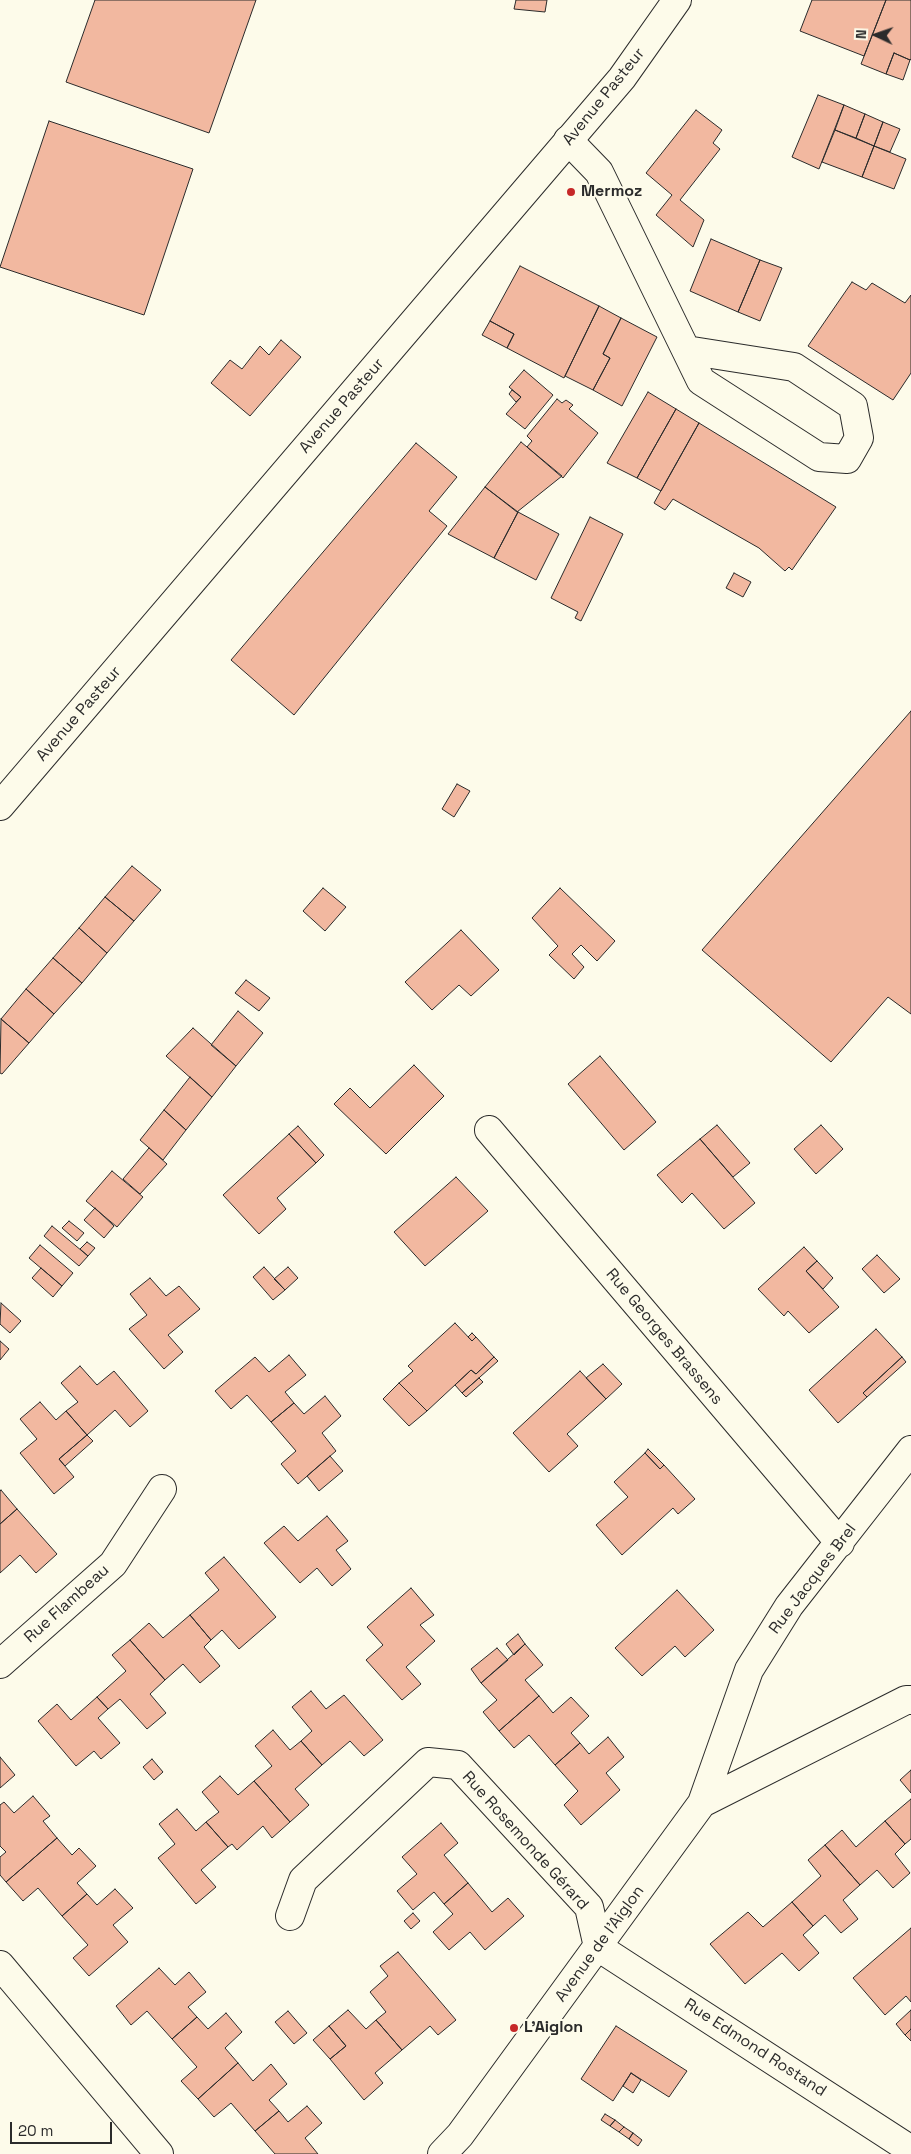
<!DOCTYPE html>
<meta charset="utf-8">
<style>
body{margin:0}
#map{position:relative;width:911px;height:2154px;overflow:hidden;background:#fdfbea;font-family:"Space Grotesk",sans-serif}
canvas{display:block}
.north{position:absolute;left:851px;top:10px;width:50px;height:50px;-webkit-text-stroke:4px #fdfbea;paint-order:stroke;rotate:273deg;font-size:14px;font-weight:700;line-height:20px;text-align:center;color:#2b2b2b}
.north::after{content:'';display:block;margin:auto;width:18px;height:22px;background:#2b2b2b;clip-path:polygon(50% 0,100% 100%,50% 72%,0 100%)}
.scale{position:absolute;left:10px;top:2122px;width:102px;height:22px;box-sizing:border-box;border:2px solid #2b2b2b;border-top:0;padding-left:6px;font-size:15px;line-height:18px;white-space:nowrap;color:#2b2b2b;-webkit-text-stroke:4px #fdfbea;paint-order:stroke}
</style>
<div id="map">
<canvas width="911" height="2154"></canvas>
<div class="north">N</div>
<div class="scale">20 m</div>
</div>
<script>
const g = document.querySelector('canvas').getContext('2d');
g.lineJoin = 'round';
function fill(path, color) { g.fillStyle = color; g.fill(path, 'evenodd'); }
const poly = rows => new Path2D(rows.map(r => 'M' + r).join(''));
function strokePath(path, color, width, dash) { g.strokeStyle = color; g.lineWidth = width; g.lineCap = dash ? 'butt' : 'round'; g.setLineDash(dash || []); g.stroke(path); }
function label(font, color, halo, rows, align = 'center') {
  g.font = font + ' "Space Grotesk",sans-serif'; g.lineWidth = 4; g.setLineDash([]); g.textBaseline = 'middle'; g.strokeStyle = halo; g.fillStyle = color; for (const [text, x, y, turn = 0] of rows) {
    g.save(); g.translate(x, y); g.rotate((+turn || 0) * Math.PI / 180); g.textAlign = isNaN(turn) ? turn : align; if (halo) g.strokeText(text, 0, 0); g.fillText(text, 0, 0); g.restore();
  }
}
const building = poly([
 [95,0,256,0,209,133,66,82,95,0],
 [516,0,547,0,545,12,514,9,516,0],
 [812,0,886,0,864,56,800,31,812,0],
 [886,0,911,0,911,59,910,60,894,53,886,74,861,64,886,0],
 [894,53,910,60,903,80,886,74,894,53],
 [818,95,844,105,819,169,792,157,818,95],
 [844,105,865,114,856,138,835,130,844,105],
 [696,110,722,130,713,143,720,149,680,200,704,220,693,247,656,215,672,195,646,173,696,110],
 [865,114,883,122,874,146,856,138,865,114],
 [49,121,193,169,144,315,0,267,49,121],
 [883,122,900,129,890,152,874,146,883,122],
 [835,130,874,146,862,177,822,162,835,130],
 [874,146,906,159,894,189,862,177,874,146],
 [711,239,760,260,738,312,690,291,711,239],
 [760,260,782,268,760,321,738,312,760,260],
 [520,266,599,306,564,378,507,348,514,334,490,321,520,266],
 [852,282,866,290,872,283,905,303,911,295,911,373,893,400,808,346,852,282],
 [599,306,621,318,603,354,610,358,593,390,565,376,599,306],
 [621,318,657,337,622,406,593,390,610,358,603,354,621,318],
 [490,321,514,334,507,348,482,335,490,321],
 [281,340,301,357,250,416,211,383,230,360,242,369,260,346,269,355,281,340],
 [524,370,553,395,525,429,506,414,521,397,509,387,524,370],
 [512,390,521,397,516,402,509,394,512,390],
 [648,392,676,409,637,478,607,463,648,392],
 [557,399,562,403,566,400,573,405,569,409,598,433,563,478,527,447,532,441,527,436,557,399],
 [676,409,699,423,661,491,637,478,676,409],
 [699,423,836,507,792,570,789,567,785,571,759,548,673,499,665,510,654,503,699,423],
 [521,442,562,476,517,512,485,487,521,442],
 [416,443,457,477,429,511,447,526,294,715,231,660,416,443],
 [485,487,518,512,494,558,448,534,485,487],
 [518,512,559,534,536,580,494,558,518,512],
 [590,517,623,534,581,621,575,618,578,612,551,598,590,517],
 [734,573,751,582,743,597,726,588,734,573],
 [911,711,911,1014,888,997,831,1062,702,950,911,711],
 [457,784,470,791,454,817,442,809,457,784],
 [132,866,161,890,134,921,105,897,132,866],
 [323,888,346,907,325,931,303,911,323,888],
 [560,888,615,941,597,961,581,945,572,954,584,967,574,979,549,955,558,946,532,918,560,888],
 [105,897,134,921,107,953,79,928,105,897],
 [79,928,107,953,82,983,53,958,79,928],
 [461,930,499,970,471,996,459,985,432,1010,405,982,461,930],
 [53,958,82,983,54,1014,26,989,53,958],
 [246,980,270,998,259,1011,235,993,246,980],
 [26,989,54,1014,29,1043,1,1019,26,989],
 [238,1011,263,1033,236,1066,211,1045,238,1011],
 [1,1019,29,1043,2,1074,0,1073,1,1019],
 [193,1028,236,1066,212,1097,166,1056,193,1028],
 [600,1056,656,1122,624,1150,568,1084,600,1056],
 [414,1065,444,1096,386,1154,334,1104,350,1088,370,1108,414,1065],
 [190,1077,212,1097,186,1130,164,1110,190,1077],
 [164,1110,186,1130,163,1160,140,1140,164,1110],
 [717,1125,750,1163,733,1177,700,1139,717,1125],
 [821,1125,843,1149,816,1174,794,1149,821,1125],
 [298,1126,324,1155,316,1163,289,1134,298,1126],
 [289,1134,316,1163,277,1198,286,1209,259,1234,223,1195,289,1134],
 [700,1139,755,1203,724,1229,692,1193,682,1203,657,1175,700,1139],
 [149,1148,167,1164,140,1194,123,1179,149,1148],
 [112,1171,143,1197,117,1227,86,1201,112,1171],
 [456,1177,488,1211,425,1266,394,1232,456,1177],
 [95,1208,114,1226,104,1238,84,1220,95,1208],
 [69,1221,84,1233,77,1241,62,1228,69,1221],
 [52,1226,88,1256,79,1266,44,1236,52,1226],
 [87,1242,95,1248,88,1256,80,1249,87,1242],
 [40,1245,73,1273,62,1286,29,1258,40,1245],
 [804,1247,817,1261,806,1271,839,1307,809,1333,788,1311,784,1316,758,1289,804,1247],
 [877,1255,900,1279,884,1293,862,1269,877,1255],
 [817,1261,833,1278,823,1289,806,1271,817,1261],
 [264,1267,285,1290,273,1300,253,1277,264,1267],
 [288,1267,298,1278,285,1290,274,1279,288,1267],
 [41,1268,62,1286,53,1297,32,1278,41,1268],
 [150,1278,166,1296,179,1286,200,1309,168,1335,183,1352,164,1369,129,1329,147,1315,130,1294,150,1278],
 [1,1303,21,1321,10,1333,0,1324,1,1303],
 [455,1323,472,1341,476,1337,494,1357,476,1374,471,1370,427,1411,399,1383,413,1371,408,1366,455,1323],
 [876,1329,902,1357,863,1393,867,1397,838,1423,809,1390,876,1329],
 [472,1333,476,1337,472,1341,468,1337,472,1333],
 [0,1341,9,1349,0,1360,0,1341],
 [289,1355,306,1375,285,1392,294,1403,271,1422,247,1395,231,1409,215,1391,255,1357,269,1372,289,1355],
 [494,1357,498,1361,462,1393,455,1385,471,1370,476,1374,494,1357],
 [902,1357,906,1362,867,1397,863,1393,902,1357],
 [603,1364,622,1384,606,1399,586,1378,603,1364],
 [80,1366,97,1385,114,1371,148,1411,130,1427,115,1410,87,1435,66,1411,78,1402,61,1383,80,1366],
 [580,1371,606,1399,567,1434,578,1446,549,1472,513,1433,580,1371],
 [479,1378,483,1382,466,1397,462,1393,479,1378],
 [399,1383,427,1411,409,1426,383,1399,399,1383],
 [325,1396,341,1416,322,1433,336,1451,298,1484,281,1464,296,1451,271,1422,294,1403,304,1414,325,1396],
 [40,1402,56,1420,66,1411,87,1435,59,1459,74,1477,54,1494,20,1453,37,1439,20,1419,40,1402],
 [87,1435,93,1441,65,1466,59,1459,87,1435],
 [648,1449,664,1465,660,1469,645,1453,648,1449],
 [645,1453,660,1469,664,1465,695,1499,678,1514,673,1508,622,1555,596,1525,628,1497,614,1482,645,1453],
 [330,1456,343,1471,319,1491,307,1476,330,1456],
 [1,1490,17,1509,0,1524,0,1491,1,1490],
 [17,1509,57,1554,36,1573,20,1555,0,1573,0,1524,17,1509],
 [327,1516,348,1541,336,1550,351,1569,332,1586,317,1568,300,1583,264,1543,284,1526,298,1541,327,1516],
 [224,1557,276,1617,239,1649,222,1630,211,1640,190,1615,219,1590,205,1573,224,1557],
 [411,1588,434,1615,420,1625,435,1641,406,1667,421,1684,402,1700,366,1660,383,1645,367,1627,411,1588],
 [677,1590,714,1630,685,1657,675,1646,642,1676,615,1648,677,1590],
 [190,1615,211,1640,204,1647,220,1666,200,1683,183,1664,165,1680,130,1640,149,1623,163,1638,190,1615],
 [518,1634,525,1644,514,1655,506,1644,518,1634],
 [130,1640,165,1680,150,1694,166,1713,147,1729,120,1699,108,1709,97,1697,126,1671,112,1655,130,1640],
 [525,1644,543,1665,525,1680,539,1696,499,1731,483,1712,497,1700,481,1683,525,1644],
 [497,1648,508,1660,481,1683,471,1669,497,1648],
 [311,1691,326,1709,344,1695,383,1740,364,1756,350,1741,322,1765,301,1741,312,1731,292,1707,311,1691],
 [539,1696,553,1713,571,1697,589,1716,571,1733,580,1743,555,1765,529,1735,514,1748,499,1731,539,1696],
 [97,1697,108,1709,98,1718,120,1743,101,1759,94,1751,76,1766,38,1721,57,1704,71,1720,97,1697],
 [273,1730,290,1750,301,1741,322,1765,295,1789,309,1805,290,1822,254,1781,272,1766,255,1746,273,1730],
 [608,1737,624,1757,606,1773,620,1790,581,1825,564,1805,578,1791,555,1765,580,1743,589,1754,608,1737],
 [0,1757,15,1775,0,1788,0,1757],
 [152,1759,163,1772,154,1780,143,1767,152,1759],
 [911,1770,911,1793,900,1780,911,1770],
 [220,1776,238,1795,254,1781,290,1822,272,1838,263,1826,237,1850,232,1844,228,1847,206,1822,219,1812,202,1792,220,1776],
 [33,1796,50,1816,43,1821,57,1838,6,1882,0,1875,0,1857,6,1852,0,1846,0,1805,4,1802,14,1813,33,1796],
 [911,1799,911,1839,905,1844,885,1821,911,1799],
 [177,1809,196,1831,206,1822,228,1847,201,1870,216,1887,196,1904,158,1858,175,1844,159,1824,177,1809],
 [885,1821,905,1844,895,1854,910,1873,893,1888,877,1870,860,1885,825,1845,842,1830,856,1847,885,1821],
 [441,1823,458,1843,444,1855,468,1883,444,1904,434,1892,413,1910,397,1891,417,1874,402,1857,441,1823],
 [57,1838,72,1855,79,1848,96,1866,77,1883,87,1894,62,1916,38,1888,23,1901,6,1882,57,1838],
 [825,1845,860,1885,843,1900,858,1919,841,1933,825,1915,813,1926,792,1902,821,1876,808,1860,825,1845],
 [468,1883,492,1912,508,1898,524,1916,485,1950,470,1932,449,1950,433,1932,453,1914,444,1904,468,1883],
 [115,1889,133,1908,113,1925,128,1942,89,1976,73,1958,88,1945,62,1916,87,1894,97,1905,115,1889],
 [792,1902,813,1926,803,1935,819,1953,799,1971,782,1953,745,1984,710,1944,748,1912,763,1927,792,1902],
 [413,1913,420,1921,411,1929,404,1921,413,1913],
 [911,1928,911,2002,906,1996,885,2015,853,1978,911,1928],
 [398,1952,456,2020,438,2035,430,2026,402,2050,376,2020,386,2012,370,1992,388,1976,380,1966,398,1952],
 [159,1968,175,1985,189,1972,206,1992,188,2007,197,2017,172,2039,147,2011,131,2025,116,2006,159,1968],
 [348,2010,366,2029,376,2020,402,2050,375,2073,383,2083,364,2100,330,2059,346,2046,329,2026,348,2010],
 [911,2010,911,2029,905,2035,896,2024,911,2010],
 [288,2011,307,2033,294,2044,275,2022,288,2011],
 [226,2013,242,2032,225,2048,238,2063,198,2099,181,2081,197,2067,172,2039,197,2017,208,2029,226,2013],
 [329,2026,346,2046,330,2059,313,2040,329,2026],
 [616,2026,687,2071,669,2097,631,2073,613,2101,581,2079,616,2026],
 [911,2029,911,2041,905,2035,911,2029],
 [238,2063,253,2081,271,2064,287,2084,269,2100,279,2111,255,2131,231,2103,214,2117,198,2099,238,2063],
 [631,2073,641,2080,633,2093,623,2086,631,2073],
 [307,2106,322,2123,305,2138,318,2154,275,2154,255,2131,279,2111,288,2122,307,2106],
 [605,2114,615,2120,610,2126,601,2120,605,2114],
 [615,2120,624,2127,619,2132,610,2126,615,2120],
 [624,2127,633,2133,629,2139,619,2132,624,2127],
 [633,2133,642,2140,638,2146,629,2139,633,2133]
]);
fill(building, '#f2b8a0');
strokePath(building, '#2b2b2b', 1);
const minor = poly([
 [568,140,599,172,701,381,819,457,847,459,859,438,853,406,794,367,686,350],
 [489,1130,840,1543],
 [0,1664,113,1564,162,1489],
 [702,1803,906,1700,911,1700],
 [290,1916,303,1880,428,1762,458,1765,589,1907,598,1947],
 [598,1947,911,2150],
 [0,1965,159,2154],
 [442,2154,460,2135,702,1803,749,1670,789,1606,911,1450]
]);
const major = poly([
 [0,806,622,78,677,0]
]);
strokePath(minor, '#2b2b2b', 30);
strokePath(major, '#2b2b2b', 30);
strokePath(minor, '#fdfbea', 28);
strokePath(major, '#fdfbea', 28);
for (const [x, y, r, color] of [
 [571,192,5,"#c62828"],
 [514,2028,5,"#c62828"]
]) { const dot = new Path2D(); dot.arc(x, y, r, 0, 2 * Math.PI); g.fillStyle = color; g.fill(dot); strokePath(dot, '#fdfbea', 2); }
label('16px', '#2b2b2b', '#fdfbea', [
 ["Avenue Pasteur",604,97,-51],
 ["Avenue Pasteur",342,406,-49],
 ["Avenue Pasteur",79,714,-49],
 ["Rue Georges Brassens",664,1337,50],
 ["Rue Jacques Brel",813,1579,-53],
 ["Rue Flambeau",67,1604,-42],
 ["Rue Rosemonde Gérard",525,1841,48],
 ["Avenue de l'Aiglon",600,1944,-54],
 ["Rue Edmond Rostand",755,2048,33]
]);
label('bold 16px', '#2b2b2b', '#fdfbea', [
 ["Mermoz",581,192],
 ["L'Aiglon",524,2028]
], 'left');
</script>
